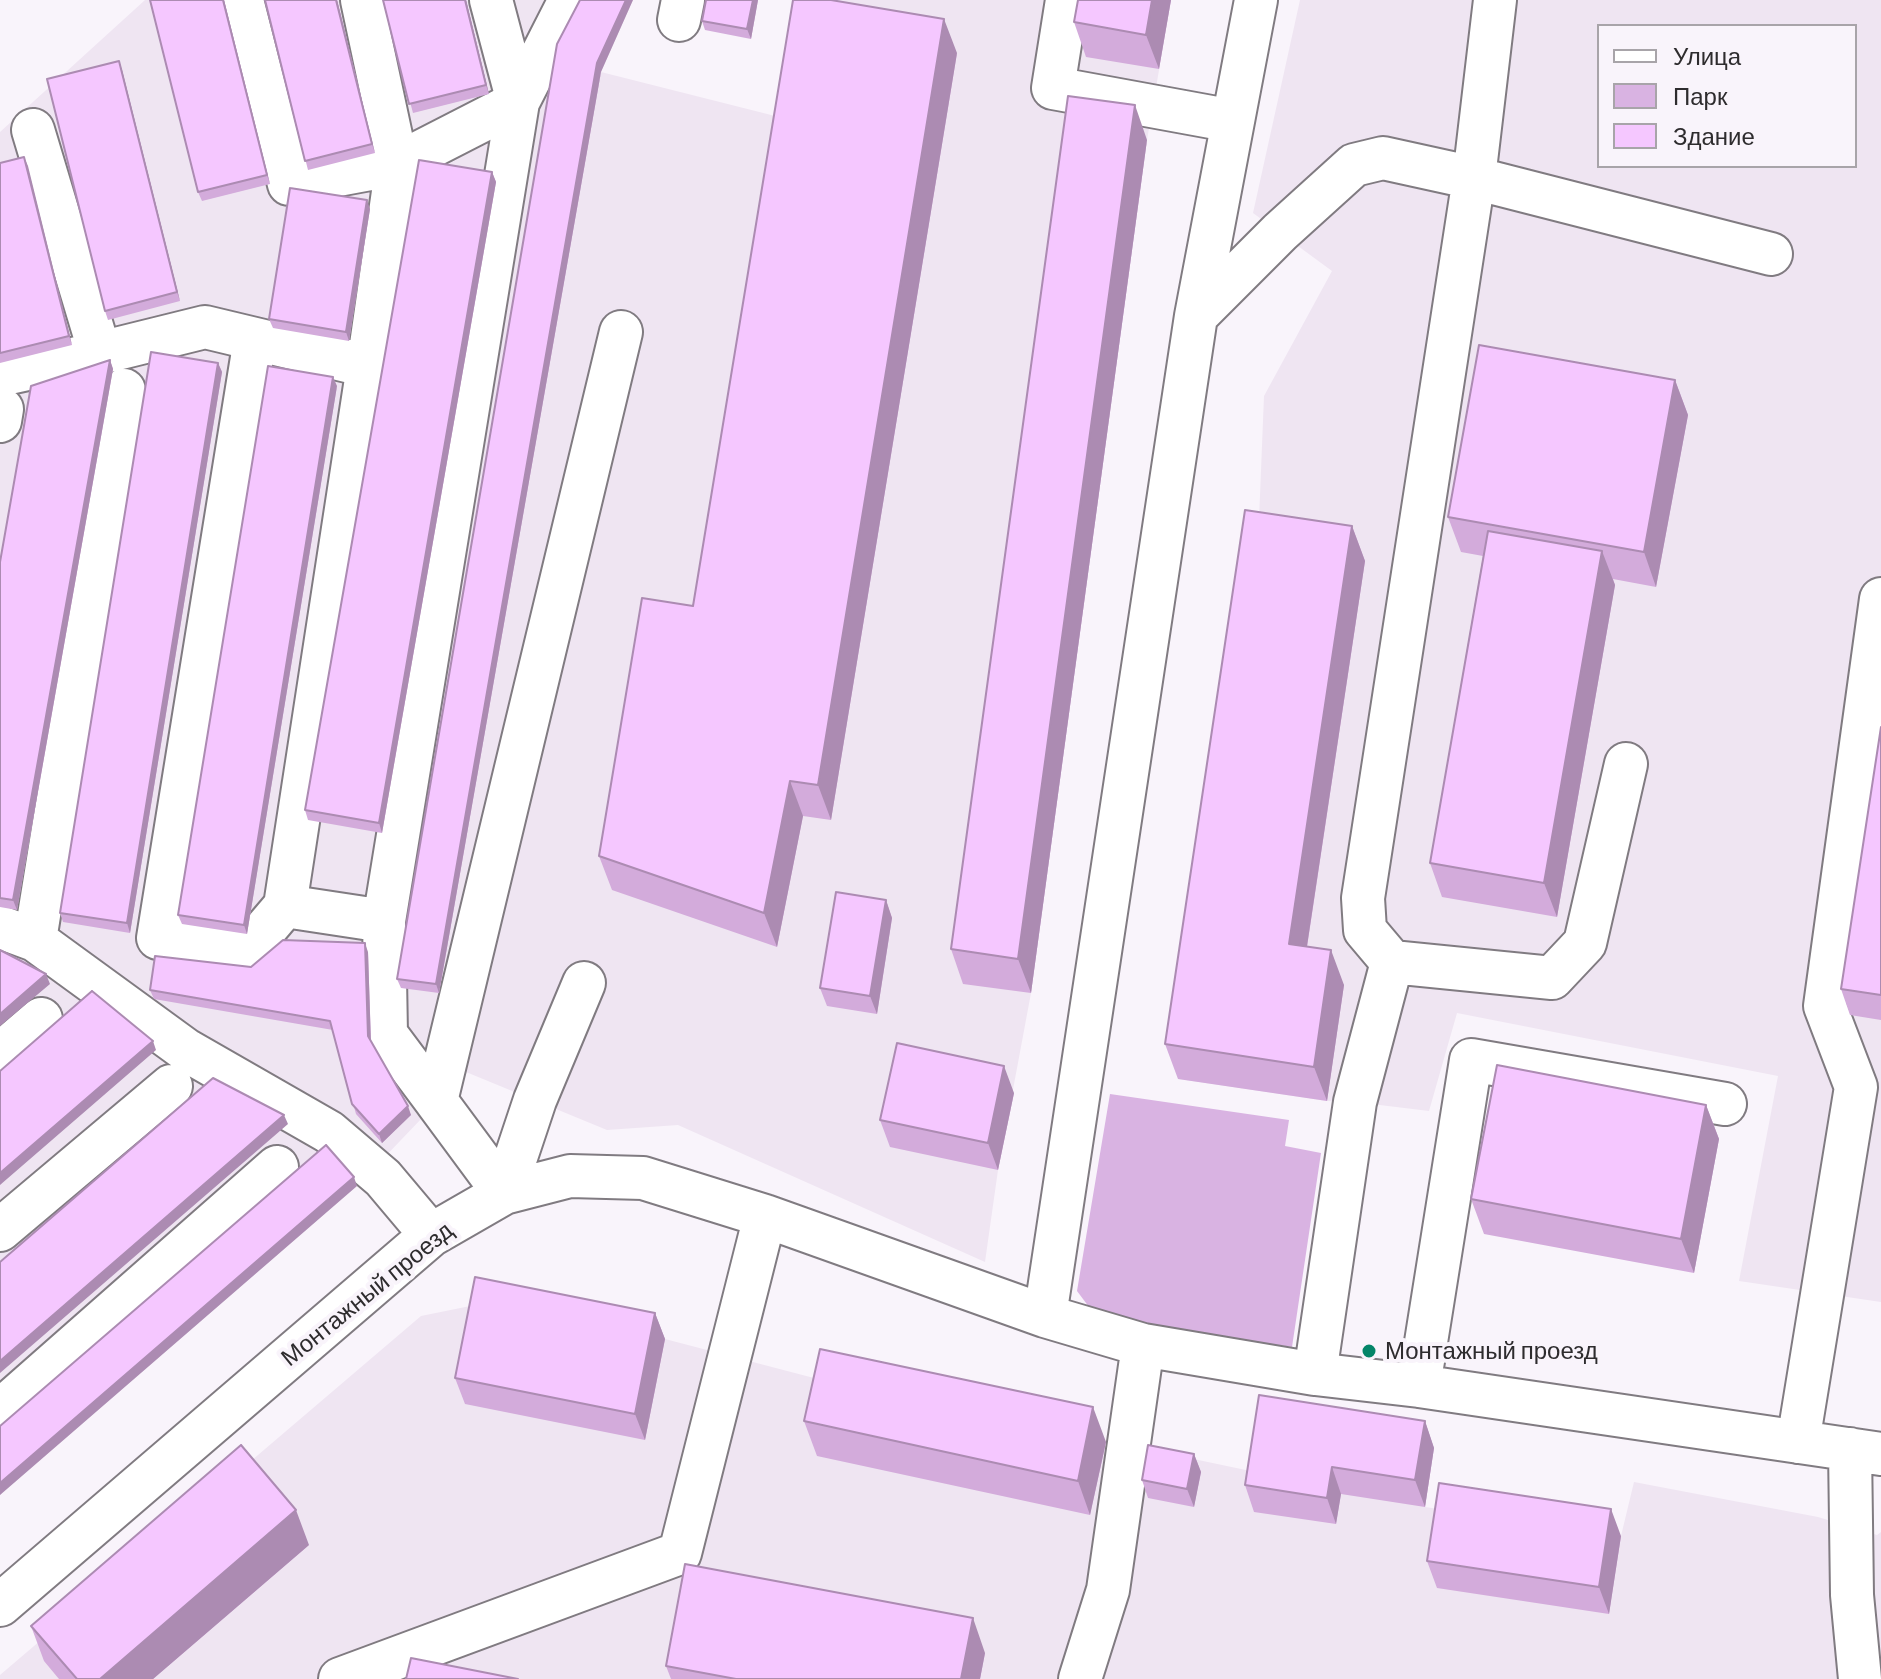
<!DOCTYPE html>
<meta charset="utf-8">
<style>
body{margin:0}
#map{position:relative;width:1881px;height:1679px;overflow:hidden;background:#f9f4fb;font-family:Barlow,sans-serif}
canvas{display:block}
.legend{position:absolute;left:1597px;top:24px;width:260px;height:144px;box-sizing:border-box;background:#f9f4fb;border:2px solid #a8a4a9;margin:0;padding:10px 14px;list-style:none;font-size:24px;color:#2e2c2e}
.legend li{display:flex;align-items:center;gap:16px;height:40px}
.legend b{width:40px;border:2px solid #a8a4a9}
</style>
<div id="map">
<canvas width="1881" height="1679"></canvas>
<ul class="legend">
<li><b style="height:10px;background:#fff"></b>Улица</li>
<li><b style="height:22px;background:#d9b3e2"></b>Парк</li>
<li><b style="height:22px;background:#f5c7ff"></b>Здание</li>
</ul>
</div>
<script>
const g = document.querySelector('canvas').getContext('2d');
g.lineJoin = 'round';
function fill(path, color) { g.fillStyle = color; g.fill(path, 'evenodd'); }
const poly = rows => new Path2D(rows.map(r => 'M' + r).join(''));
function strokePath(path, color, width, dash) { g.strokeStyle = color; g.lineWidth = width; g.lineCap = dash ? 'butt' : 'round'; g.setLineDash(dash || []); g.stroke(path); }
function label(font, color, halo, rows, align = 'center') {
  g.font = font + ' Barlow,sans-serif'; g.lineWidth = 8; g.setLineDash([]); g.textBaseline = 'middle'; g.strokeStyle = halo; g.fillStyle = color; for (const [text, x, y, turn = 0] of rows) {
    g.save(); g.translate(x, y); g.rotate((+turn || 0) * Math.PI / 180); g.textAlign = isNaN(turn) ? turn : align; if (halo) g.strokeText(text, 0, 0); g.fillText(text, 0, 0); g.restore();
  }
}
fill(poly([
 [145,0,633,0,601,72,791,120,810,0,1171,0,1147,140,1031,993,998,1170,985,1262,678,1125,607,1130,466,1072,357,1186,0,1495,0,132],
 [1300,0,1881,0,1881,1302,1739,1281,1778,1076,1457,1013,1429,1111,1355,1102,1327,1101,1178,1079,1258,545,1264,396,1332,271,1253,213],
 [1599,26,1855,26,1855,166,1599,166],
 [485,1303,665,1339,833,1383,1260,1473,1269,1422,1434,1448,1425,1507,1621,1536,1634,1482,1818,1517,1877,1535,1881,1532,1881,1679,0,1679,0,1675,421,1316]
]), '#efe5f2');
fill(poly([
 [1110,1094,1289,1120,1285,1146,1321,1153,1292,1347,1098,1319,1077,1291]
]), '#d9b3e2');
const minor = poly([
 [242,0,289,184,397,164,368,366],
 [362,0,397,164,518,102,570,0],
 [1067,0,1053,88,1233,121],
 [679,20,683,0],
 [33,130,100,353,205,327,368,366,285,906],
 [1196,316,1280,232,1354,165,1383,158,1474,178,1771,254],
 [255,339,158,938,245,953,285,906,384,921],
 [0,375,100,353],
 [0,409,2,409,0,421],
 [0,927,35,940,186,1050,329,1132,383,1178,431,1235],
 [35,940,124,390],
 [1392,962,1365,930,1363,898,1474,178,1495,0],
 [584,983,535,1100,504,1193,436,1101,621,332],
 [0,1054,41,1019],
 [436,1101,386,1034,384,921,518,102,491,0],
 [0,1230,171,1086],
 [1045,1316,1196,316,1256,0],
 [1315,1374,1355,1102,1392,962,1552,978,1585,943,1626,764],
 [1419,1386,1471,1060,1725,1104],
 [0,1411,277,1167],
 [1798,1442,1856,1087,1825,1006,1881,599],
 [1850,1449,1852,1595,1860,1679],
 [0,1605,431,1235,504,1193,570,1176,643,1178,765,1216,1045,1316,1143,1345,1315,1374,1419,1386,1881,1454],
 [340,1679,680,1553,765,1216],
 [1080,1679,1108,1590,1143,1345]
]);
strokePath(minor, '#807b81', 46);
strokePath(minor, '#fff', 42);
fill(poly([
 [224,0,270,184,202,201,198,192],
 [265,0,337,0,375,153,308,170],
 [383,0,466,0,489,94,413,113],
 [706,0,758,0,751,39,705,30,702,21],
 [1078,0,1171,0,1159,69,1086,57,1074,22],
 [957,53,831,820,803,816,777,947,612,890,599,856,693,606],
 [122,70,180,301,108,320,105,311],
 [601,72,439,993,401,988,397,979],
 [1147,140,1031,993,963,984,951,949],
 [24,157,72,345,0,363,0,163],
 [492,172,496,182,382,833,308,820,305,810],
 [370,209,349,341,273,328,269,319],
 [110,360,113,369,17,910,0,907,0,562],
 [218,363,222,372,130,933,63,922,60,913],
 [1675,380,1688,415,1656,587,1613,579,1615,585,1557,917,1442,897,1430,863,1483,556,1461,552,1448,517],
 [337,386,247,934,182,924,178,915],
 [1352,526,1365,561,1307,947,1344,985,1327,1101,1178,1079,1165,1044],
 [1881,727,1881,1020,1850,1015,1841,989],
 [886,900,892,918,877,1014,827,1006,820,988],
 [368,952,371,1042,411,1115,382,1143,356,1114,333,1030,154,999,150,990,251,967],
 [1014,1093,998,1170,890,1147,880,1120],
 [1706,1105,1719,1139,1694,1273,1484,1234,1471,1199],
 [655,1313,665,1339,645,1440,465,1404,455,1378],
 [804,1421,1106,1442,1090,1515,817,1456],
 [1425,1421,1434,1448,1425,1507,1341,1494,1336,1524,1254,1512,1245,1485],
 [1194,1454,1201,1472,1194,1507,1148,1498,1142,1480],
 [1621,1536,1609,1614,1437,1588,1427,1561],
 [309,1545,153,1679,59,1679,44,1661,31,1626],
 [985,1653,980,1679,671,1679,666,1666]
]), '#d3abdb');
fill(poly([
 [223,0,224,0,270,184,267,175],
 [336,0,337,0,375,153,372,144],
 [465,0,466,0,489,94,486,85],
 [626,0,633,0,601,72,439,993,436,984,597,63],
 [753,0,758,0,751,39,747,29],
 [1152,0,1171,0,1159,69,1146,35],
 [944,19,957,53,831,820,818,785],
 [119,61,122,70,180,301,177,292],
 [1135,105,1147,140,1031,993,1018,959],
 [24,157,28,166,72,345,69,336],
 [492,172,496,182,382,833,379,823],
 [367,200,370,209,349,341,346,332],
 [110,360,113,369,17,910,13,900],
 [218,363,222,372,130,933,127,923],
 [333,377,337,386,247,934,244,925],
 [1675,380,1688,415,1656,587,1644,552],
 [1352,526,1365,561,1302,979,1289,944],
 [1602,551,1615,585,1557,917,1544,883],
 [790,781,803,816,777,947,764,913],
 [886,900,892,918,877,1014,870,996],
 [365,943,368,952,371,1045,368,1036],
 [1331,950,1344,985,1327,1101,1314,1067],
 [46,974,50,984,0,1026,0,1014],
 [153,1041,156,1050,0,1185,0,1173],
 [1004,1066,1014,1093,998,1170,988,1143],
 [1706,1105,1719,1139,1694,1273,1681,1239],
 [408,1106,411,1115,382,1143,379,1134],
 [284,1115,288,1124,0,1373,0,1361],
 [354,1177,357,1186,0,1495,0,1483],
 [655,1313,665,1339,645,1440,635,1414],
 [1093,1407,1106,1442,1090,1515,1078,1481],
 [1425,1421,1434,1448,1425,1507,1415,1480],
 [1194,1454,1201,1472,1194,1507,1187,1489],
 [1332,1467,1341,1494,1336,1524,1327,1498],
 [1611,1509,1621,1536,1609,1614,1599,1587],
 [296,1510,309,1545,153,1679,100,1679],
 [973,1618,985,1653,980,1679,961,1679]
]), '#ac8bb2');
const building = poly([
 [150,0,223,0,267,175,198,192,150,0],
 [265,0,336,0,372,144,305,161,265,0],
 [383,0,465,0,486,85,409,104,383,0],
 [580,0,626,0,597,63,436,984,397,979,557,44,580,0],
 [706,0,753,0,747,29,702,21,706,0],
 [793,0,831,0,944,19,818,785,790,781,764,913,599,856,642,598,693,606,793,0],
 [1078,0,1152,0,1146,35,1074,22,1078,0],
 [119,61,177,292,105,311,47,79,119,61],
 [1068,96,1135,105,1018,959,951,949,1068,96],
 [24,157,69,336,0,353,0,163,24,157],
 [419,160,492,172,379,823,305,810,419,160],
 [290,188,367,200,346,332,269,319,290,188],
 [1479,345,1675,380,1644,552,1448,517,1479,345],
 [151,352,218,363,127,923,60,913,151,352],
 [110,360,13,900,0,898,0,562,31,386,110,360],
 [268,366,333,377,244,925,178,915,268,366],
 [1245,510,1352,526,1289,944,1331,950,1314,1067,1165,1044,1245,510],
 [1488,531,1602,551,1544,883,1430,863,1488,531],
 [1881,727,1881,995,1841,989,1881,727],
 [836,892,886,900,870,996,820,988,836,892],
 [283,940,365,943,368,1036,408,1106,379,1134,352,1104,330,1021,150,990,155,956,251,967,283,940],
 [0,950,46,974,0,1014,0,950],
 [92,991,153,1041,0,1173,0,1071,92,991],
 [897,1043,1004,1066,988,1143,880,1120,897,1043],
 [1497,1065,1706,1105,1681,1239,1471,1199,1497,1065],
 [213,1078,284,1115,0,1361,0,1262,213,1078],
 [326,1145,354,1177,0,1483,0,1426,326,1145],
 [475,1277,655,1313,635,1414,455,1378,475,1277],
 [820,1349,1093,1407,1078,1481,804,1421,820,1349],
 [1259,1395,1425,1421,1415,1480,1332,1467,1327,1498,1245,1485,1259,1395],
 [241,1445,296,1510,100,1679,77,1679,31,1626,241,1445],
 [1148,1445,1194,1454,1187,1489,1142,1480,1148,1445],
 [1439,1483,1611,1509,1599,1587,1427,1561,1439,1483],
 [685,1564,973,1618,961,1679,736,1679,666,1666,685,1564],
 [411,1658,518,1679,406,1679,411,1658]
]);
fill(building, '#f5c7ff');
strokePath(building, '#ac8bb2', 2);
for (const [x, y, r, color] of [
 [1369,1351,8,"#048568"]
]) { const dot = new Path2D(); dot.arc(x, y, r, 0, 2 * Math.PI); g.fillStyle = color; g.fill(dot); strokePath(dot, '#f9f4fb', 3); }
label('24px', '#2e2c2e', '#f9f4fb', [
 ["Монтажный проезд",367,1294,-39]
]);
label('24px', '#2e2c2e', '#f9f4fb', [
 ["Монтажный проезд",1385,1351]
], 'left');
</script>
